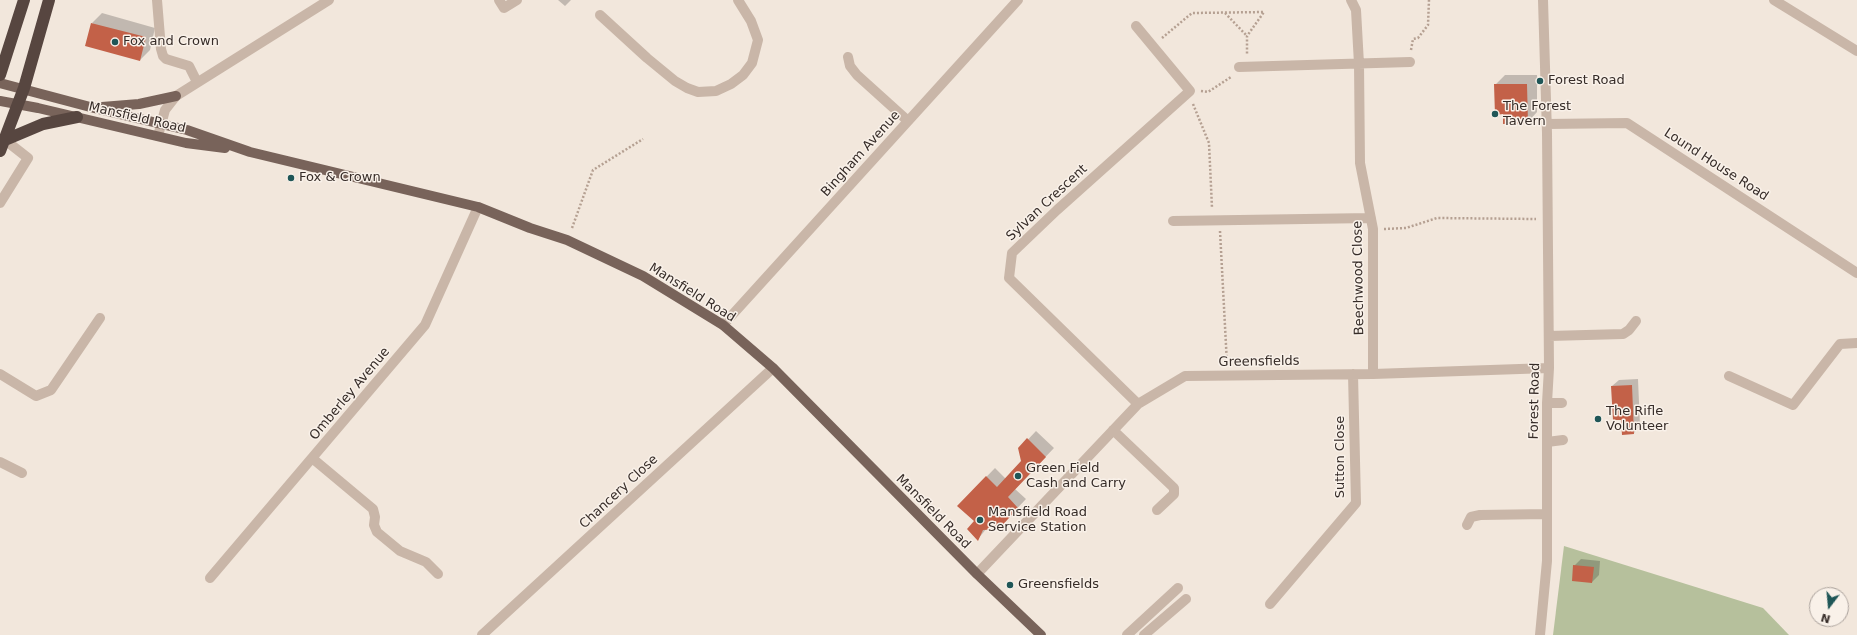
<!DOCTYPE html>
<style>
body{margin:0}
#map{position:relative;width:1857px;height:635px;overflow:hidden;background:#f2e7dc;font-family:"DejaVu Sans",sans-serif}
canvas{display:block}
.north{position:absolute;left:1809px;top:587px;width:40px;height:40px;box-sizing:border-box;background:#f9f1e9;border:1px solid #aba29c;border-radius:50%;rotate:196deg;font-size:11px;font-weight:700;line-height:16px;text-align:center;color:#362c28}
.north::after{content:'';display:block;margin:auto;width:14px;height:18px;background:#1f5657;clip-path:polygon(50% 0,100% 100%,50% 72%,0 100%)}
</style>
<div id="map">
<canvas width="1857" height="635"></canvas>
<div class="north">N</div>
</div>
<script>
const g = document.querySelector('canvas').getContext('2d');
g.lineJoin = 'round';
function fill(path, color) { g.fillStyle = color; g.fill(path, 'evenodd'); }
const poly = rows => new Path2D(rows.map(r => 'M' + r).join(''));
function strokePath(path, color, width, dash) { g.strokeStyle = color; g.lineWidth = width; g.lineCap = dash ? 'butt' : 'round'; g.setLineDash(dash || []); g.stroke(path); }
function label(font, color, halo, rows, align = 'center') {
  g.font = font + ' "DejaVu Sans",sans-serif'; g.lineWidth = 3; g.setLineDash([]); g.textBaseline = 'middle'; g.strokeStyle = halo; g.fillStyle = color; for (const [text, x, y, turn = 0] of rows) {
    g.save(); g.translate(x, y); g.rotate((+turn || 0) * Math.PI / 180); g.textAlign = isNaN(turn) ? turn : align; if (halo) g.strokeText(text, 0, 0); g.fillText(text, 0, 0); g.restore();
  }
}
fill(poly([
 [1564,546,1763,608,1789,635,1553,635]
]), '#b6c09c');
fill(poly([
 [558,0,571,0,565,6],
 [102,13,155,28,150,50,140,60,92,23],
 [1505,75,1537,75,1537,112,1528,122,1504,113,1495,85],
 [1638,379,1640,426,1634,433,1622,419,1612,386,1619,380],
 [1036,431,1054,448,1015,489,1026,499,1007,519,987,528,978,539,975,521,958,506,995,468,1006,479,1022,462,1019,449],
 [1581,559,1600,561,1599,575,1592,582,1574,566]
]), '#0003');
fill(poly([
 [91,23,146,37,140,61,85,46],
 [1494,84,1527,84,1528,123,1503,124,1503,114,1495,115],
 [1632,385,1634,434,1622,435,1621,420,1613,420,1611,386],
 [1027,438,1046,457,1008,497,1018,508,999,529,983,530,978,541,967,529,974,521,957,506,986,476,997,487,1021,461,1018,448],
 [1573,565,1594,567,1592,583,1572,581]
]), '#c36148');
strokePath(poly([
 [1225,13,1247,36],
 [1162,38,1192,13,1264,12,1247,36,1247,55],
 [1411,50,1413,39,1418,38,1428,25,1429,0],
 [1201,91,1208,92,1231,77],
 [1193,104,1209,143,1212,208],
 [572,228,593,170,643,139],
 [1384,229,1406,228,1437,218,1536,219],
 [1220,231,1227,364]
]), '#b5a092', 2.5, [2, 2]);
strokePath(poly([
 [157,0,161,49,163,56,166,59,189,66,197,82],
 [499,0,504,8,517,0],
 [1351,0,1356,10,1359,64,1360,163,1373,229,1373,374],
 [1774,0,1857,51],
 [600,15,647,58,675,81,687,88,698,92,716,91,731,84,743,75,752,63,758,40,751,21,738,0],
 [1136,26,1190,91,1057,210,1012,253,1009,278,1138,404],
 [848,57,850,66,857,75,908,121],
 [1239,67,1410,62],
 [1547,124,1627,123,1857,273],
 [158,136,165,110,176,96,329,0],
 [0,203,28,158,5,140],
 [1173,221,1371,218],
 [723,325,1018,0],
 [1549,336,1623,334,1629,330,1636,321],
 [0,374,36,396,51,390,100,318],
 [1729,376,1793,405,1840,344,1857,343],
 [1547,403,1562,403],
 [1113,430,1174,488,1174,494,1157,510],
 [1547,442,1563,440],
 [312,458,373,509,375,517,374,525,377,532,400,551,426,562,438,574],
 [0,462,22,473],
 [1467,525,1471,517,1480,515,1547,514],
 [977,574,1138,404,1185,376,1373,374,1549,368],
 [210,578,425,325,478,207],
 [1270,604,1356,503,1353,374],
 [482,635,773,368],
 [1127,635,1178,588],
 [1144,635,1186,599],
 [1540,635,1547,561,1547,403,1549,368,1547,133,1543,0]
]), '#c9b6a8', 10);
strokePath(poly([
 [0,83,94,108,187,130,250,152,478,207,530,228,567,240,643,276,723,325,773,368,977,574,1041,635],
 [0,101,38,108,186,143,225,148],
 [102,107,139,104,176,96]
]), '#78635a', 10);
strokePath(poly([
 [0,75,24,0],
 [5,140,43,124,77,117],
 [0,151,24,88,49,0]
]), '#574640', 12);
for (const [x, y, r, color] of [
 [115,42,4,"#1f5657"],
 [1540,81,4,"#1f5657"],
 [1495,114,4,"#1f5657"],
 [291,178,4,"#1f5657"],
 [1598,419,4,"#1f5657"],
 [1018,476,4,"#1f5657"],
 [980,520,4,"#1f5657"],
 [1010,585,4,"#1f5657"]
]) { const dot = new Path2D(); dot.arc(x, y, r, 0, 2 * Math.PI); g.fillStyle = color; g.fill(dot); strokePath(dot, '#f9f1e9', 1.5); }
label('13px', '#362c28', '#f9f1e9', [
 ["Fox and Crown",123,42],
 ["Forest Road",1548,81],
 ["The Forest",1503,107],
 ["Tavern",1503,122],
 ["Fox & Crown",299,178],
 ["The Rifle",1606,412],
 ["Volunteer",1606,427],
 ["Green Field",1026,469],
 ["Cash and Carry",1026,484],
 ["Mansfield Road",988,513],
 ["Service Station",988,528],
 ["Greensfields",1018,585]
], 'left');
label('13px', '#362c28', '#f9f1e9', [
 ["Mansfield Road",137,118,13],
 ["Bingham Avenue",861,154,-48],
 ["Lound House Road",1716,165,33],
 ["Sylvan Crescent",1047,203,-43],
 ["Beechwood Close",1359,278,-91],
 ["Mansfield Road",692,293,32],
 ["Greensfields",1259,362,-1],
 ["Omberley Avenue",350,394,-50],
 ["Forest Road",1535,401,-89],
 ["Sutton Close",1341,457,-90],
 ["Chancery Close",619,492,-43],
 ["Mansfield Road",933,512,45]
]);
</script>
